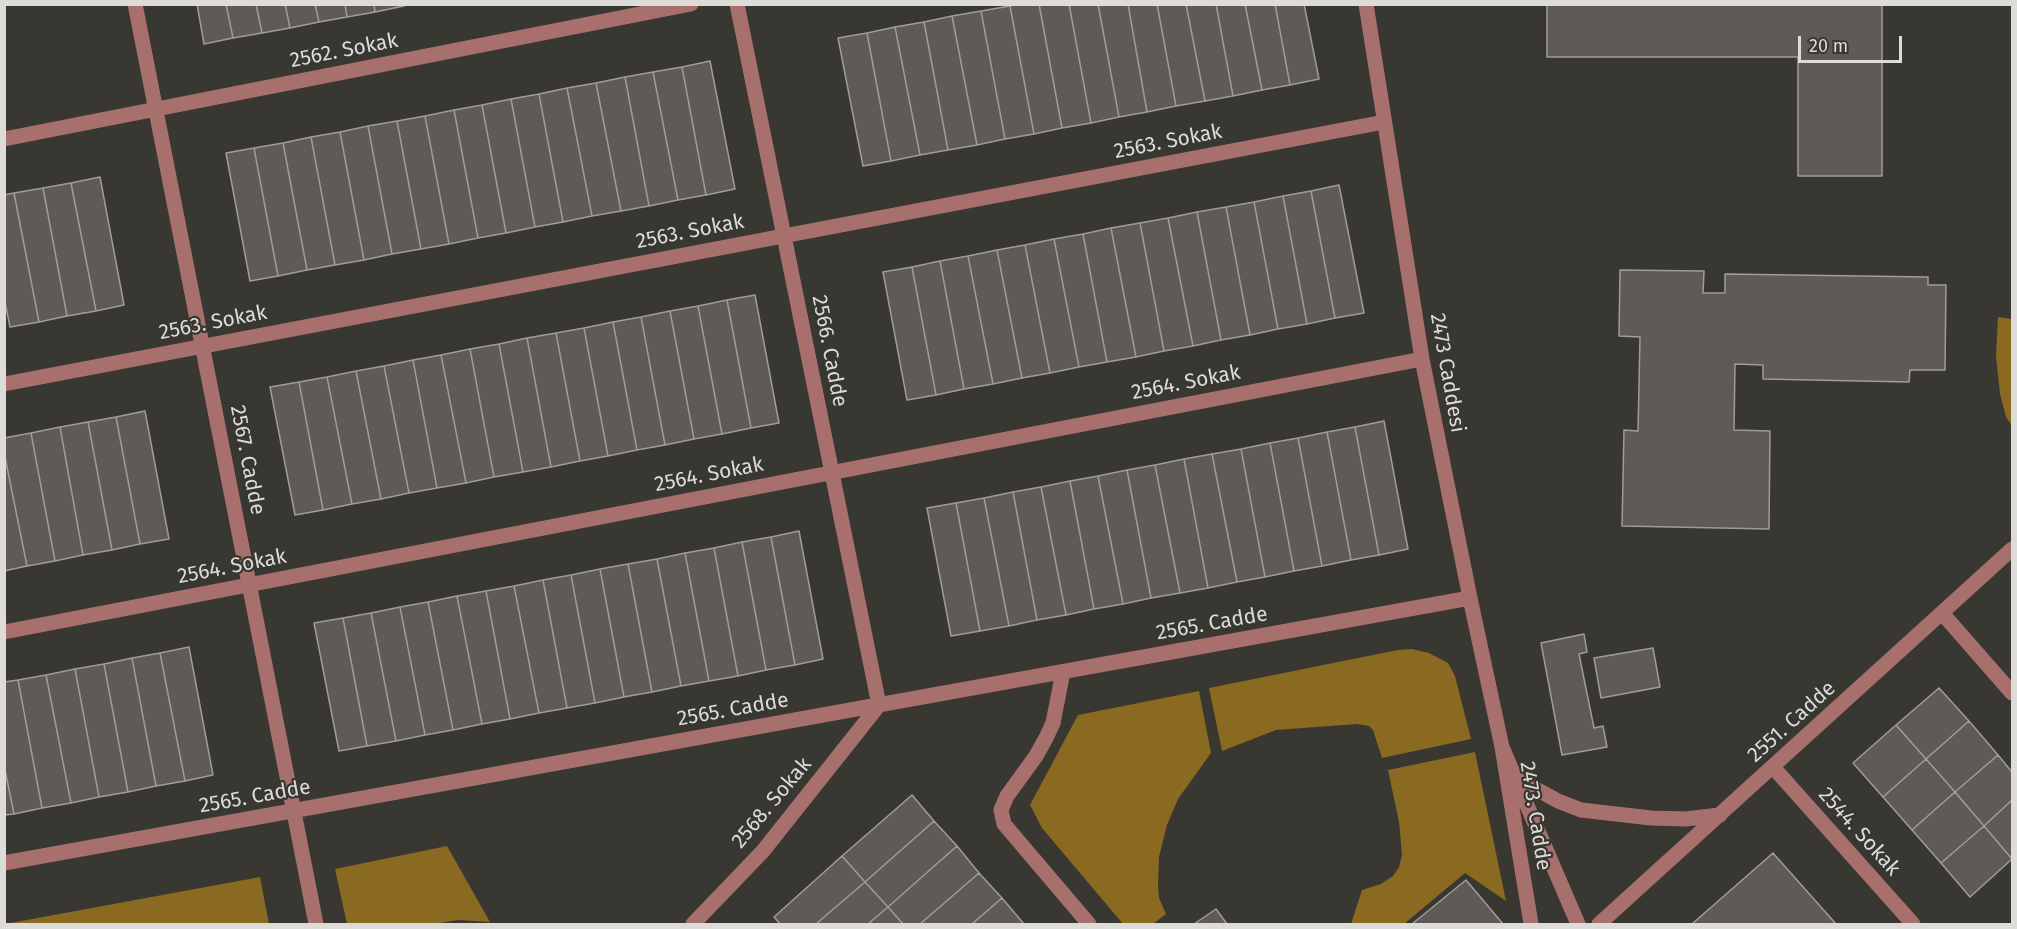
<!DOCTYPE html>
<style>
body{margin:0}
#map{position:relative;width:2017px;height:929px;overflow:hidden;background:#393732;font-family:"Fira Sans",sans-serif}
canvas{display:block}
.frame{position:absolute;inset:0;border:6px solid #dedcd9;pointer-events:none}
.scale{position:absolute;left:1798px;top:36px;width:104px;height:27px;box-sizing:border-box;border:3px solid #dedcd9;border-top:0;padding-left:8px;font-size:18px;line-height:21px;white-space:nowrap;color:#dedcd9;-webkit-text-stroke:4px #393732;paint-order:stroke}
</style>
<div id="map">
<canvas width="2017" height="929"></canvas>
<div class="frame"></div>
<div class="scale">20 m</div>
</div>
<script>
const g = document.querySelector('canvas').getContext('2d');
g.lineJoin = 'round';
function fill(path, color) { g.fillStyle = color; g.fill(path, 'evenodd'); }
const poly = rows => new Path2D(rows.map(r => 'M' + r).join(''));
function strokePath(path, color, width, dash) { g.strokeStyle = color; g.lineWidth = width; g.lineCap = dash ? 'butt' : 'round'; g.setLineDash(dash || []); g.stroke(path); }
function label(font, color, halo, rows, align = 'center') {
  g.font = font + ' "Fira Sans",sans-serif'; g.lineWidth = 4.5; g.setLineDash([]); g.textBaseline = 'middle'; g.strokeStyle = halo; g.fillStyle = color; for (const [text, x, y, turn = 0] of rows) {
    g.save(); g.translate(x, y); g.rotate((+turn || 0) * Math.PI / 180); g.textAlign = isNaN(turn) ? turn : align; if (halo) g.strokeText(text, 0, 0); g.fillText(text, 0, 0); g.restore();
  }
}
fill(poly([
 [1998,317,2012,319,2012,426,2006,417,2000,394,1996,356],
 [1412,649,1429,653,1448,663,1455,676,1471,739,1382,758,1373,730,1369,726,1357,724,1276,730,1222,751,1209,688,1398,650],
 [1199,691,1211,753,1178,799,1167,825,1159,857,1158,885,1159,898,1166,914,1153,924,1123,924,1042,828,1030,805,1078,715],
 [1475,752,1506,901,1465,873,1404,924,1351,924,1362,890,1381,884,1393,876,1399,867,1402,855,1399,822,1388,770],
 [447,846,490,922,458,920,434,924,347,924,335,869],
 [260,877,269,924,5,924]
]), '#8a6920');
const building = poly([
 [197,4,226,4,233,38,204,44,197,4],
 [226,4,256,4,262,33,233,38,226,4],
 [256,4,285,4,290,28,262,33,256,4],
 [285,4,315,4,319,22,290,28,285,4],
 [315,4,345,4,347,17,319,22,315,4],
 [345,4,374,4,375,12,347,17,345,4],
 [374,4,404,4,404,6,375,12,374,4],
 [1016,4,1039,4,1062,128,1034,134,1010,6,1016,4],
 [1039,4,1069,4,1091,123,1062,128,1039,4],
 [1069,4,1098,4,1119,117,1091,123,1069,4],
 [1098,4,1128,4,1147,112,1119,117,1098,4],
 [1128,4,1157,4,1176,106,1147,112,1128,4],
 [1157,4,1186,4,1205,101,1176,106,1157,4],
 [1186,4,1216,4,1233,96,1205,101,1186,4],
 [1216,4,1245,4,1262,90,1233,96,1216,4],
 [1245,4,1275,4,1290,85,1262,90,1245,4],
 [1275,4,1304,4,1319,79,1290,85,1275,4],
 [1547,4,1882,4,1882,176,1798,176,1798,57,1547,57,1547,4],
 [1010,6,1034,134,1005,139,981,11,1010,6],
 [981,11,1005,139,977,145,952,16,981,11],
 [952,16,977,145,948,150,924,22,952,16],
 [924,22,948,150,920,155,895,27,924,22],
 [895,27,920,155,891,161,867,33,895,27],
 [867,33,891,161,863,166,838,38,867,33],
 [710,61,735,189,706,195,682,67,710,61],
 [682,67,706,195,678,200,653,72,682,67],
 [653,72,678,200,649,206,625,77,653,72],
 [625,77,649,206,621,211,596,83,625,77],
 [596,83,621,211,592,216,567,88,596,83],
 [567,88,592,216,563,222,539,94,567,88],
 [539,94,563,222,535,227,511,99,539,94],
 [511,99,535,227,506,233,482,105,511,99],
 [482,105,506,233,478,238,454,110,482,105],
 [454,110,478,238,449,244,425,116,454,110],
 [425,116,449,244,421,249,397,121,425,116],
 [397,121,421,249,392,254,368,126,397,121],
 [368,126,392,254,364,260,340,132,368,126],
 [340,132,364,260,335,265,311,137,340,132],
 [311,137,335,265,307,270,283,143,311,137],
 [283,143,307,270,278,276,254,148,283,143],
 [254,148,278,276,250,281,226,153,254,148],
 [100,177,124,305,96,311,71,183,100,177],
 [71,183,96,311,67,316,43,188,71,183],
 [1339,185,1364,313,1335,318,1311,191,1339,185],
 [43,188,67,316,39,322,14,193,43,188],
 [1311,191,1335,318,1307,324,1283,196,1311,191],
 [14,193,39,322,10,327,4,297,4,195,14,193],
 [1283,196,1307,324,1278,329,1254,202,1283,196],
 [1254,202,1278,329,1250,335,1226,207,1254,202],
 [1226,207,1250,335,1221,340,1197,212,1226,207],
 [1197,212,1221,340,1193,346,1168,218,1197,212],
 [1168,218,1193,346,1164,351,1140,223,1168,218],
 [1140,223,1164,351,1136,357,1111,228,1140,223],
 [1111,228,1136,357,1107,362,1083,234,1111,228],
 [1083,234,1107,362,1079,367,1054,239,1083,234],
 [1054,239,1079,367,1050,373,1025,245,1054,239],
 [1025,245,1050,373,1022,378,997,250,1025,245],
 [997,250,1022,378,993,384,968,256,997,250],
 [968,256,993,384,964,389,940,261,968,256],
 [940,261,964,389,936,395,912,267,940,261],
 [912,267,936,395,907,400,883,272,912,267],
 [1620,270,1704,271,1703,293,1725,293,1725,274,1928,277,1928,285,1946,285,1945,370,1910,370,1909,382,1763,379,1763,365,1735,364,1734,430,1770,431,1769,529,1622,526,1624,430,1638,431,1640,337,1619,336,1620,270],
 [755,295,779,423,751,428,727,300,755,295],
 [727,300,751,428,722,434,698,306,727,300],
 [698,306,722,434,694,439,670,311,698,306],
 [670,311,694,439,665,445,641,317,670,311],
 [641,317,665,445,637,450,613,322,641,317],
 [613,322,637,450,608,456,584,328,613,322],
 [584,328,608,456,580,461,556,333,584,328],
 [556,333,580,461,551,467,527,338,556,333],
 [527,338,551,467,523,472,499,344,527,338],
 [499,344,523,472,494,477,470,349,499,344],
 [470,349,494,477,466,483,441,355,470,349],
 [441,355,466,483,437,488,413,360,441,355],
 [413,360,437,488,409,493,384,366,413,360],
 [384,366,409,493,381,499,356,371,384,366],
 [356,371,381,499,352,504,327,377,356,371],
 [327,377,352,504,323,510,299,382,327,377],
 [299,382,323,510,295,515,270,387,299,382],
 [145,411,169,539,140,544,116,417,145,411],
 [116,417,140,544,112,550,88,422,116,417],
 [1384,421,1408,549,1379,555,1355,427,1384,421],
 [88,422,112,550,83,555,60,427,88,422],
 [60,427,83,555,55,561,31,433,60,427],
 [1355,427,1379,555,1351,560,1327,432,1355,427],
 [1327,432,1351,560,1322,566,1298,438,1327,432],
 [31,433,55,561,27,566,4,452,4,438,31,433],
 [1298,438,1322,566,1294,571,1270,443,1298,438],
 [1270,443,1294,571,1265,577,1241,449,1270,443],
 [1241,449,1265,577,1237,582,1212,454,1241,449],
 [4,452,27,566,4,571,4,452],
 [1212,454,1237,582,1208,588,1184,459,1212,454],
 [1184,459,1208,588,1180,593,1155,465,1184,459],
 [1155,465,1180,593,1151,598,1127,470,1155,465],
 [1127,470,1151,598,1123,604,1098,476,1127,470],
 [1098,476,1123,604,1094,609,1070,481,1098,476],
 [1070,481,1094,609,1066,615,1041,487,1070,481],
 [1041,487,1066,615,1037,620,1013,492,1041,487],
 [1013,492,1037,620,1009,626,984,498,1013,492],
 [984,498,1009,626,980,631,956,503,984,498],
 [956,503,980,631,951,636,927,508,956,503],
 [799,531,823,659,795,665,771,537,799,531],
 [771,537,795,665,766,670,742,542,771,537],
 [742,542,766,670,738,676,714,548,742,542],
 [714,548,738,676,709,681,685,553,714,548],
 [685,553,709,681,681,686,657,559,685,553],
 [657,559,681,686,652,692,628,564,657,559],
 [628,564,652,692,624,697,600,569,628,564],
 [600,569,624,697,595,703,571,575,600,569],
 [571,575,595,703,567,708,543,580,571,575],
 [543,580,567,708,539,713,514,586,543,580],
 [514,586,539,713,510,719,486,591,514,586],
 [486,591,510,719,482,724,457,596,486,591],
 [457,596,482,724,453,730,428,602,457,596],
 [428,602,453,730,425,735,400,607,428,602],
 [400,607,425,735,396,741,371,613,400,607],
 [371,613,396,741,367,746,343,618,371,613],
 [343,618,367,746,339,751,314,623,343,618],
 [1584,634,1587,652,1579,654,1594,728,1603,726,1607,747,1562,755,1541,643,1584,634],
 [189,647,213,775,185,781,160,653,189,647],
 [1653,648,1660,687,1601,698,1594,658,1653,648],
 [160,653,185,781,156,786,132,658,160,653],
 [132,658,156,786,128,792,104,664,132,658],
 [104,664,128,792,99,797,75,669,104,664],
 [75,669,99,797,71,803,46,675,75,669],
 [46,675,71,803,42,808,18,680,46,675],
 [18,680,42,808,14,814,4,765,4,682,18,680],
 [1939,688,1969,721,1926,759,1896,725,1939,688],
 [1969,721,1998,755,1955,792,1926,759,1969,721],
 [1896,725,1926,759,1883,797,1853,763,1896,725],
 [1998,755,2012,772,2012,800,1984,826,1955,792,1998,755],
 [1926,759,1955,792,1912,830,1883,797,1926,759],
 [4,765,14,814,4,815,4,765],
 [1955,792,1984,826,1941,863,1912,830,1955,792],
 [912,795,934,821,865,882,842,856,912,795],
 [2012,800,2012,859,1984,826,2012,800],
 [934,821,957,846,888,907,865,882,934,821],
 [1984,826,2012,859,1970,897,1941,863,1984,826],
 [957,846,979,873,920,924,903,924,888,907,957,846],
 [1773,853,1836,924,1692,924,1773,853],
 [842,856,865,882,816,924,780,924,774,917,842,856],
 [979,873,1002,898,972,924,920,924,979,873],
 [1466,880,1503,924,1412,924,1466,880],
 [865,882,888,907,868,924,816,924,865,882],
 [1002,898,1024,924,972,924,1002,898],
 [888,907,903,924,868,924,888,907],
 [1216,909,1227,924,1194,924,1216,909]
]);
fill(building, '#5e5b56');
strokePath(building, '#a09d98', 1.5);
strokePath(poly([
 [135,4,316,924],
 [1366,4,1422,359,1470,598,1502,747],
 [4,139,691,4],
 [4,384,1384,122],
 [1942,613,2012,693],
 [4,632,1422,359],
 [1063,672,1053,723,1046,738,1036,756,1007,796,1001,810,1004,824,1089,924],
 [1773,767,1913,924],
 [1516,778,1558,801,1581,810,1651,818,1685,819,1720,815],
 [4,863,1470,598],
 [693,924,763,851,879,705,737,4],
 [1531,924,1502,747,1578,924],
 [1599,924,2012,549]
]), '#a7706d', 15);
label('21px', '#dedcd9', '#393732', [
 ["2562. Sokak",344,51,-11],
 ["2563. Sokak",1168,142,-11],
 ["2563. Sokak",690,232,-11],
 ["2563. Sokak",213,323,-11],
 ["2566. Cadde",829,351,79],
 ["2473 Caddesi",1447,373,80],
 ["2564. Sokak",1186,383,-11],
 ["2567. Cadde",247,460,79],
 ["2564. Sokak",709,475,-11],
 ["2564. Sokak",232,567,-11],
 ["2565. Cadde",1212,624,-10],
 ["2565. Cadde",733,710,-10],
 ["2551. Cadde",1792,722,-42],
 ["2565. Cadde",255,797,-10],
 ["2568. Sokak",772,803,-50],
 ["2473. Cadde",1535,816,81],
 ["2544. Sokak",1859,832,48]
]);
</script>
